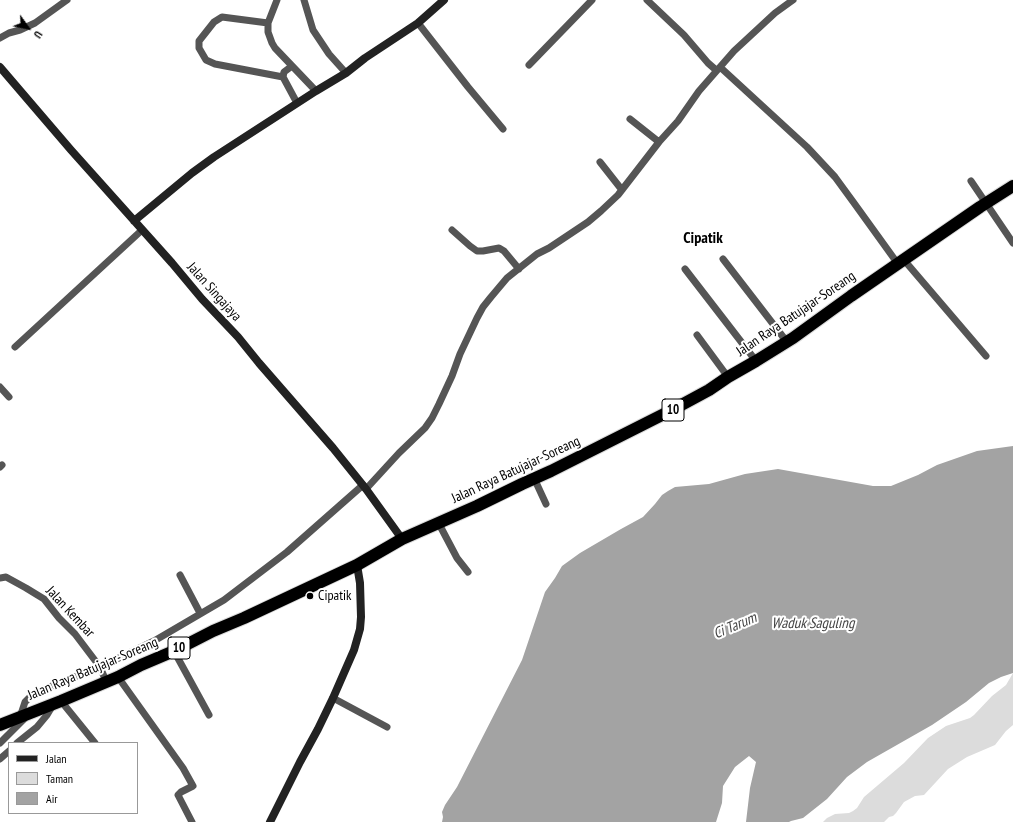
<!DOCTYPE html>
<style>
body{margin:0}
#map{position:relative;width:1013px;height:822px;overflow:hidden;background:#fff;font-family:"PT Sans Narrow",sans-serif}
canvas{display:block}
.legend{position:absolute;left:8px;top:742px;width:130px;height:72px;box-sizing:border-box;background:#fff;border:1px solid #999;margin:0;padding:5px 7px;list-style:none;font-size:12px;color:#000}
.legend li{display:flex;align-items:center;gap:8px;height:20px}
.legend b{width:20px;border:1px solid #999}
.north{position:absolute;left:8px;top:8px;width:40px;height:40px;-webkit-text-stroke:3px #fff;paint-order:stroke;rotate:123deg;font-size:11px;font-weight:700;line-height:16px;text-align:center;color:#000}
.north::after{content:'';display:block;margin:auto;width:14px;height:18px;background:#000;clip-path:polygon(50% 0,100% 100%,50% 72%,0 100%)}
</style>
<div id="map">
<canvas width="1013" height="822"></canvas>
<ul class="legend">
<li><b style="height:5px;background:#222"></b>Jalan</li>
<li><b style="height:11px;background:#dcdcdc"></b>Taman</li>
<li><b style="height:11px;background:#a3a3a3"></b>Air</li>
</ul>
<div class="north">U</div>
</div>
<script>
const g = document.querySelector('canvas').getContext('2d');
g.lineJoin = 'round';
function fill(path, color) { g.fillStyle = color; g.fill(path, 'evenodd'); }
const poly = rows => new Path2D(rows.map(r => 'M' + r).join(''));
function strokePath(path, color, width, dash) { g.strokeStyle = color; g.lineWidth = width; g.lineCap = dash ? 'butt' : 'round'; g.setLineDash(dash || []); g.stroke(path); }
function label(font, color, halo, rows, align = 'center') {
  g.font = font + ' "PT Sans Narrow",sans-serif'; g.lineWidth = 4; g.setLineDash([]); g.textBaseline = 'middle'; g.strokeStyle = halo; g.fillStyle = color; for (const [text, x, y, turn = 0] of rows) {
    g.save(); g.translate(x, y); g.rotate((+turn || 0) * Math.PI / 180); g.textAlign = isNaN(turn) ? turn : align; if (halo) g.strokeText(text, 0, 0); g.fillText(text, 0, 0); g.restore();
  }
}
fill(poly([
 [1013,673,1013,725,1006,731,995,745,967,757,948,769,924,795,915,796,904,802,896,813,893,816,889,817,884,822,823,822,827,818,835,814,849,813,853,811,857,808,864,797,904,763,928,738,946,726,970,718,974,715,992,696,1006,685]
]), '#dcdcdc');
fill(poly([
 [1013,446,1013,673,1001,677,989,683,966,702,932,725,867,762,847,777,827,799,803,818,791,821,789,822,746,822,750,788,756,762,749,756,735,767,723,786,722,803,716,822,442,822,443,817,442,812,445,805,457,787,522,660,545,592,555,578,562,566,580,553,621,529,643,517,655,504,662,495,668,491,675,487,709,484,745,474,778,469,873,486,891,486,918,475,937,465,977,451]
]), '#a3a3a3');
const highway = poly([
 [0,725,61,701,118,677,141,665,174,651,213,631,244,618,357,565,402,539,477,506,522,484,551,471,672,410,709,390,728,377,756,361,793,338,851,296,980,207,1013,186]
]);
strokePath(highway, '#dbdbdb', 14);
strokePath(poly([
 [277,0,268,23,268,32,272,43,275,48,316,91],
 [304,0,313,30,329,54,346,73],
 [647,0,684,35,708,63,716,70],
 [268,23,222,17,214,22,199,41,199,48,206,60,215,64,283,77],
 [418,23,468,87,503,129],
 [0,38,9,33,20,30,35,23,67,0],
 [529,65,592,0],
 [292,66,284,72,283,77,297,103],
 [720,67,807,147,835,177,854,203,898,264],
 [630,119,659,142],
 [600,162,622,190],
 [971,181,1013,243],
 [452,230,470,246,477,251,483,251,499,248,504,251,519,269],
 [723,259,787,342],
 [904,260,986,356],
 [685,269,756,361],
 [697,335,728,377],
 [15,347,142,230],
 [0,387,9,397],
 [0,467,2,465],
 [534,478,546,504],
 [366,489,399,453,425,428,432,418,439,404,452,376,460,354,477,318,483,307,491,297,507,278,537,254,549,248,588,222,601,211,618,195,659,142,678,121,699,91,734,51,775,13,793,0],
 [438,522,457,558,468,572],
 [180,575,200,613],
 [0,578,6,577,26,588,44,599,59,618,75,634,100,667,106,681],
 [174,651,209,715],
 [118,677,183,768,193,786,181,792,178,795,192,822],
 [333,698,387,727],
 [61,701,95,743],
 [20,717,25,702,31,696,39,691,100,667,154,641,224,600,287,552,363,485],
 [0,743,24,719],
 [17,743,37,727,47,715,53,705],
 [0,759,9,751]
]), '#555', 7);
strokePath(poly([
 [0,67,71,150,172,263,202,299,238,337,259,363,333,448,366,489,402,539],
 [134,221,192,173,214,157,316,91,346,73,365,58,418,23,444,0],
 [270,822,300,762,318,729,333,698,354,650,360,629,361,617,360,583,357,565]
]), '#222', 8);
strokePath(highway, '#000', 12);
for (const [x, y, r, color] of [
 [310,596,4,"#000"]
]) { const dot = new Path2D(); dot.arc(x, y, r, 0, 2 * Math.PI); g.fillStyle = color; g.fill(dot); strokePath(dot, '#fff', 1.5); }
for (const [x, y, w] of [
 [673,410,22],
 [179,648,22]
]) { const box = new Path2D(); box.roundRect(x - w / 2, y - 11, w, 22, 3); g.fillStyle = '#fff'; g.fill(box); strokePath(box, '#000', 1); }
label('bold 13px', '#000', null, [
 ["10",673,410],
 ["10",179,648]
]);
label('14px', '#000', '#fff', [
 ["Jalan Singajaya",214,292,48],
 ["Jalan Raya Batujajar-Soreang",796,314,-34],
 ["Jalan Raya Batujajar-Soreang",516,470,-25],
 ["Jalan Kembar",70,612,47],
 ["Jalan Raya Batujajar-Soreang",93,669,-23]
]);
label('14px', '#000', '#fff', [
 ["Cipatik",318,596]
], 'left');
label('italic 15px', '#444', '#fff', [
 ["Waduk Saguling",813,624],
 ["Ci Tarum",735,626,-23]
]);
label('bold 16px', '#000', '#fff', [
 ["Cipatik",703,238]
]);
</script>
